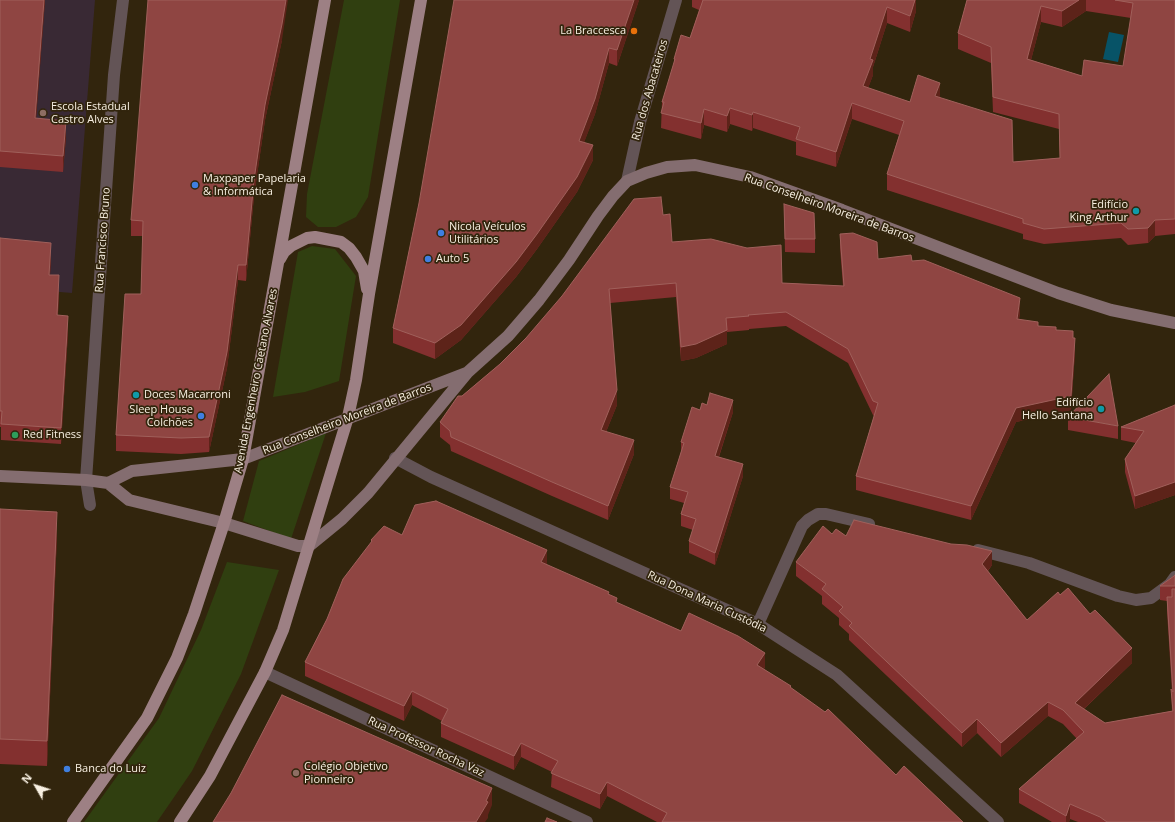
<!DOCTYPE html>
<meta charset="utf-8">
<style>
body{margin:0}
#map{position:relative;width:1175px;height:822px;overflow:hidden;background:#32250d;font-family:"Open Sans",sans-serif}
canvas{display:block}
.north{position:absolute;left:16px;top:766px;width:40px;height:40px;-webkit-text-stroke:3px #32250d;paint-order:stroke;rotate:309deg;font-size:11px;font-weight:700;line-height:16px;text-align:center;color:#f8f0e2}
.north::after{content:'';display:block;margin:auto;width:14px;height:18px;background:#f8f0e2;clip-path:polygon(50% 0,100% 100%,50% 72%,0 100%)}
</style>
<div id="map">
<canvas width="1175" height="822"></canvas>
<div class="north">N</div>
</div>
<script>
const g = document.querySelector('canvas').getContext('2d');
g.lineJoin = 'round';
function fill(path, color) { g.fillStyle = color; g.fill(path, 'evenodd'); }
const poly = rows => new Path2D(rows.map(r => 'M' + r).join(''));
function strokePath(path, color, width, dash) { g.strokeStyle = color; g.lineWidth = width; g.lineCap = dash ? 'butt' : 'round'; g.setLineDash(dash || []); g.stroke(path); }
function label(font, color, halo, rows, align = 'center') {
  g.font = font + ' "Open Sans",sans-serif'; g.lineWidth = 3.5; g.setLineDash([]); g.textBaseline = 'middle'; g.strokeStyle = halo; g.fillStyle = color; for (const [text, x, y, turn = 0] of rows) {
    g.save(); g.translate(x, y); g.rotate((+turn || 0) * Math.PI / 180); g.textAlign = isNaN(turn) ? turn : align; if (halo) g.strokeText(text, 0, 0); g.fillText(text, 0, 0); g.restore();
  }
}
fill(poly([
 [0,0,95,0,72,293,0,287]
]), '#392934');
fill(poly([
 [344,0,400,0,368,197,356,217,336,227,318,227,306,217,307,194],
 [312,246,335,249,356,276,339,381,305,392,273,397,298,252],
 [326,433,291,539,243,521,259,461],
 [227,562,279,570,241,674,192,771,157,822,84,822,159,718,201,630]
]), '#303f10');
fill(poly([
 [1109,32,1124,35,1118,62,1103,59]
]), '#075367');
strokePath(poly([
 [86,480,90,505]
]), '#635456', 12);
strokePath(poly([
 [627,181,640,122,676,0],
 [395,458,431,477,758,624,837,675,998,822],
 [86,480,114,75,123,0],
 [978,550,1029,563,1118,596,1136,600,1151,598,1170,584,1175,577],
 [758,624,802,526,808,520,818,514,826,514,869,524],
 [265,672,587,822]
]), '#635456', 12);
strokePath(poly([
 [0,476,86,480,108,483,129,500,224,523,298,546,309,546,342,519,368,493,468,372,508,336,539,300,569,260,598,216,613,196,627,181,646,173,667,167,695,165,750,177,842,210,1058,293,1111,310,1175,323],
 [108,483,132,471,243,459,466,373]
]), '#846d70', 12);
strokePath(poly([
 [280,259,284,252,291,246,307,238,315,237,341,242,349,248,356,257,364,271,367,289],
 [73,822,147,718,177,658,194,614,224,523,243,459,325,0],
 [180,822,210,776,265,672,283,630,348,417,356,380,369,294,421,0]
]), '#9d8084', 12);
fill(poly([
 [0,0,45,0,36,118,66,137,63,172,0,167],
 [639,0,617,66,609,63,595,114,584,142,593,160,577,192,537,249,516,277,461,340,435,359,393,343,393,328,419,203],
 [692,0,916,0,916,11,910,32,887,23,873,67,873,75,868,88,910,102,940,97,1013,162,1060,158,1059,129,993,112,991,63,958,49,958,33,967,0,1175,0,1175,234,1155,236,1148,243,1128,245,1121,238,1044,244,1023,239,1023,234,887,190,887,174,899,135,852,119,836,167,796,155,796,142,753,128,752,131,730,124,727,132,704,125,701,139,661,128,662,102,674,64,674,59,690,38,699,10,692,7],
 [1086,11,1131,18,1123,66,1082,76,1031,60,1041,22,1062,27],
 [282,40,265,120,254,196,246,281,238,280,227,368,209,452,181,454,116,451,116,435,141,294,143,236,131,236,131,220],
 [784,204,815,239,815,253,785,252],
 [663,215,672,242,782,283,843,286,840,248,840,234,878,259,912,261,1020,312,1019,319,1038,326,1056,330,1073,338,1075,352,1071,410,1016,422,971,520,856,490,856,476,874,416,873,415,848,363,786,326,749,329,749,330,727,332,727,344,696,358,681,361,676,297,610,303,617,405,606,432,634,454,608,520,552,496,451,451,450,445,440,437,440,422,462,396,500,364],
 [0,238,51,259,50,275,59,292,58,315,68,333,61,444,1,440,1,427,0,427],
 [707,405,733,412,719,457,743,476,715,565,689,553,689,541,693,530,681,526,681,514,684,503,670,499,670,487,681,452,681,442,700,410],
 [1175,405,1175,495,1135,509,1125,472,1125,459,1136,443,1121,440,1121,427],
 [1068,417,1118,426,1118,439,1068,430],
 [0,509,57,536,47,766,0,764],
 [832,534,992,565,988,571,1027,620,1132,663,1084,709,1105,723,1172,711,1171,689,1172,691,1167,611,1167,601,1160,600,1160,586,1175,575,1175,822,1078,822,1070,819,1069,822,1052,822,1019,803,1019,789,1077,739,1063,724,1048,716,1001,757,977,733,962,747,849,640,849,634,839,625,839,618,822,604,822,596,796,576,796,562],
 [402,535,547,564,547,565,609,594,617,603,765,667,764,669,791,688,896,775,963,822,657,822,607,796,600,809,551,787,552,772,521,757,514,770,441,737,441,723,442,721,412,705,404,721,305,676,305,662,327,619,371,543,371,540]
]), '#83302f');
fill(poly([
 [44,0,45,0,35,134,35,118],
 [286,0,288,0,282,40,265,120,254,196,246,281,246,265,254,180,265,105],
 [634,0,639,0,617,66,617,50],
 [915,0,916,0,916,11,910,32,910,16],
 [1079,0,1086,0,1086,11,1062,27,1062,11],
 [1041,6,1041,22,1027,75,1027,59],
 [887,7,887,23,873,67,873,75,863,102,863,86,870,59],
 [609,48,609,63,595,114,579,156,579,141],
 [940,83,940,99,935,96],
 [852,103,852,119,836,167,836,152],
 [730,108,730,124,727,132,727,116],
 [704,109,704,125,701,139,701,123],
 [753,112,753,128,752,131,752,115],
 [66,121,66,137,63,172,63,156],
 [593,145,593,160,577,192,537,249,516,277,461,340,435,359,435,343],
 [1155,220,1155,236,1148,243,1148,228],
 [51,243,51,259,49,291,49,275],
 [238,265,238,280,227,368,209,452,209,437],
 [59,275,59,292,57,332,57,315],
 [1020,298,1020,312,1017,333,1017,319],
 [68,316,68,333,61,444,61,428],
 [727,330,727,344,696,358,681,361,681,347],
 [1075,338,1075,352,1071,410,1016,422,971,520,971,506,1016,408],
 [617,390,617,405,601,444,601,430],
 [733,400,733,412,715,468,715,456],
 [634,440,634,454,608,520,608,506],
 [743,464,743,476,715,565,715,553],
 [1175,482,1175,495,1135,509,1135,496],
 [57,512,57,536,47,766,47,741],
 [547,550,547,564,541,577,541,562],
 [992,551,992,565,982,578,982,564],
 [1132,648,1132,663,1075,717,1075,703],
 [765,653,765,667,757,679,757,665],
 [412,691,412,705,404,721,404,706],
 [1048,702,1048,716,1001,757,1001,743],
 [977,719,977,733,962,747,962,733],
 [521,743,521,757,514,770,514,756],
 [607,782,607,796,600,809,600,794],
 [492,788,492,805,488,815,488,818,485,822,476,822],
 [1070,804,1070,819,1069,822,1066,822,1066,816]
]), '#5d2319');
const building = poly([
 [0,0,44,0,35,118,66,121,63,156,0,151,0,0],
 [148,0,286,0,282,24,265,105,254,180,246,265,238,265,227,352,209,437,181,438,116,435,125,294,141,294,143,221,131,220,148,0],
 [454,0,634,0,617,50,609,48,595,99,579,141,593,145,577,177,537,234,516,262,461,325,435,343,393,328,419,203,454,0],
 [703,0,915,0,910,16,887,7,870,59,873,60,863,86,910,102,918,75,940,83,935,96,1012,120,1013,162,1060,158,1059,114,993,97,991,47,958,33,967,0,1079,0,1062,11,1041,6,1027,59,1082,76,1084,60,1123,66,1133,3,1115,0,1175,0,1175,219,1155,220,1148,228,1128,229,1121,223,1044,229,1023,223,1023,219,887,174,904,121,852,103,836,152,796,139,800,127,753,112,752,115,730,108,727,116,704,109,701,123,661,113,664,102,662,102,675,59,674,59,681,35,690,38,703,0],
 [661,197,663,215,670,214,672,242,711,239,747,248,781,245,782,283,844,286,840,234,853,233,877,242,878,259,911,255,912,261,924,260,1020,298,1017,319,1038,322,1038,326,1056,327,1056,330,1073,331,1073,338,1075,338,1071,396,1016,408,971,506,856,476,878,403,873,401,848,349,786,312,748,315,749,316,726,318,727,330,696,344,681,347,676,283,609,289,617,390,601,430,634,440,608,506,552,482,451,437,450,431,440,422,458,396,462,396,500,364,526,338,562,296,634,199,661,197],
 [784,204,814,213,815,239,785,239,784,204],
 [0,238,51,243,49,275,59,275,57,315,68,316,61,428,1,424,2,411,0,411,0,238],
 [1109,374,1118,426,1068,417,1109,374],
 [710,393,733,400,715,456,743,464,715,553,689,541,696,519,681,514,688,492,670,487,684,443,681,442,692,407,700,410,702,403,707,405,710,393],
 [1175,405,1175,482,1135,496,1125,459,1144,431,1121,427,1175,405],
 [436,501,547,550,541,562,609,592,608,594,617,598,616,602,681,631,689,613,738,636,765,653,757,665,791,686,790,687,825,712,828,709,896,775,904,766,963,822,662,822,667,813,607,782,600,794,551,773,558,761,521,743,514,756,441,723,448,709,412,691,404,706,305,662,327,619,343,579,372,541,371,540,384,526,402,535,415,505,436,501],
 [0,509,57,512,47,741,0,739,0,509],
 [854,520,951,544,967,545,992,551,982,564,1027,620,1058,592,1060,595,1068,588,1090,614,1095,610,1132,648,1075,703,1105,723,1173,711,1171,689,1173,692,1167,597,1172,597,1172,589,1175,589,1175,822,1107,822,1100,817,1070,804,1066,816,1019,789,1084,732,1063,710,1048,702,1001,743,977,719,962,733,849,626,852,623,839,611,843,607,822,589,826,584,796,562,823,526,832,534,836,529,846,536,854,520],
 [1175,575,1175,586,1160,586,1174,576,1175,575],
 [282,695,492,788,486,801,488,802,476,822,213,822,231,793,282,695],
 [547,818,557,822,545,822,547,818]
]);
fill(building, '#8f4542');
strokePath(building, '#a0605b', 1);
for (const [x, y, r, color] of [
 [634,31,4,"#e8710a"],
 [43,113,4,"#8d6e63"],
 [195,185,4,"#3f7fe0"],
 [1136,211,4,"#0f9aa8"],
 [441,233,4,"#3f7fe0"],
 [428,259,4,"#3f7fe0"],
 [136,395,4,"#0f9aa8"],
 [1101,409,4,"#0f9aa8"],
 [201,416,4,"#3f7fe0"],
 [15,435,4,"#2e9e5b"],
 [67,769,4,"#3f7fe0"],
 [296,773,4,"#8d6e63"]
]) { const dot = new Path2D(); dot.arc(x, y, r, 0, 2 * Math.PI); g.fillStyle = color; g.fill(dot); strokePath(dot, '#32250d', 1.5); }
label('11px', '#f8f0e2', '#32250d', [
 ["La Braccesca",626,31,"right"],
 ["Escola Estadual",51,107],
 ["Castro Alves",51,120],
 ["Maxpaper Papelaria",203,179],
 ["& Informática",203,192],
 ["Edifício",1128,205,"right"],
 ["King Arthur",1128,218,"right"],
 ["Nicola Veículos",449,227],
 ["Utilitários",449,240],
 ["Auto 5",436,259],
 ["Doces Macarroni",144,395],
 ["Edifício",1093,403,"right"],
 ["Hello Santana",1093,416,"right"],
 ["Sleep House",193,410,"right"],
 ["Colchões",193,423,"right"],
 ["Red Fitness",23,435],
 ["Colégio Objetivo",304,767],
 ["Pionneiro",304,780],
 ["Banca do Luiz",75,769]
], 'left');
label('11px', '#f8f0e2', '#32250d', [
 ["Rua dos Abacateiros",650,90,-74],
 ["Rua Conselheiro Moreira de Barros",829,208,20],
 ["Rua Francisco Bruno",103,240,-86],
 ["Avenida Engenheiro Caetano Alvares",256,381,-79],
 ["Rua Conselheiro Moreira de Barros",347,419,-21],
 ["Rua Dona Maria Custódia",707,602,25],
 ["Rua Professor Rocha Vaz",426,747,25]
]);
</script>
